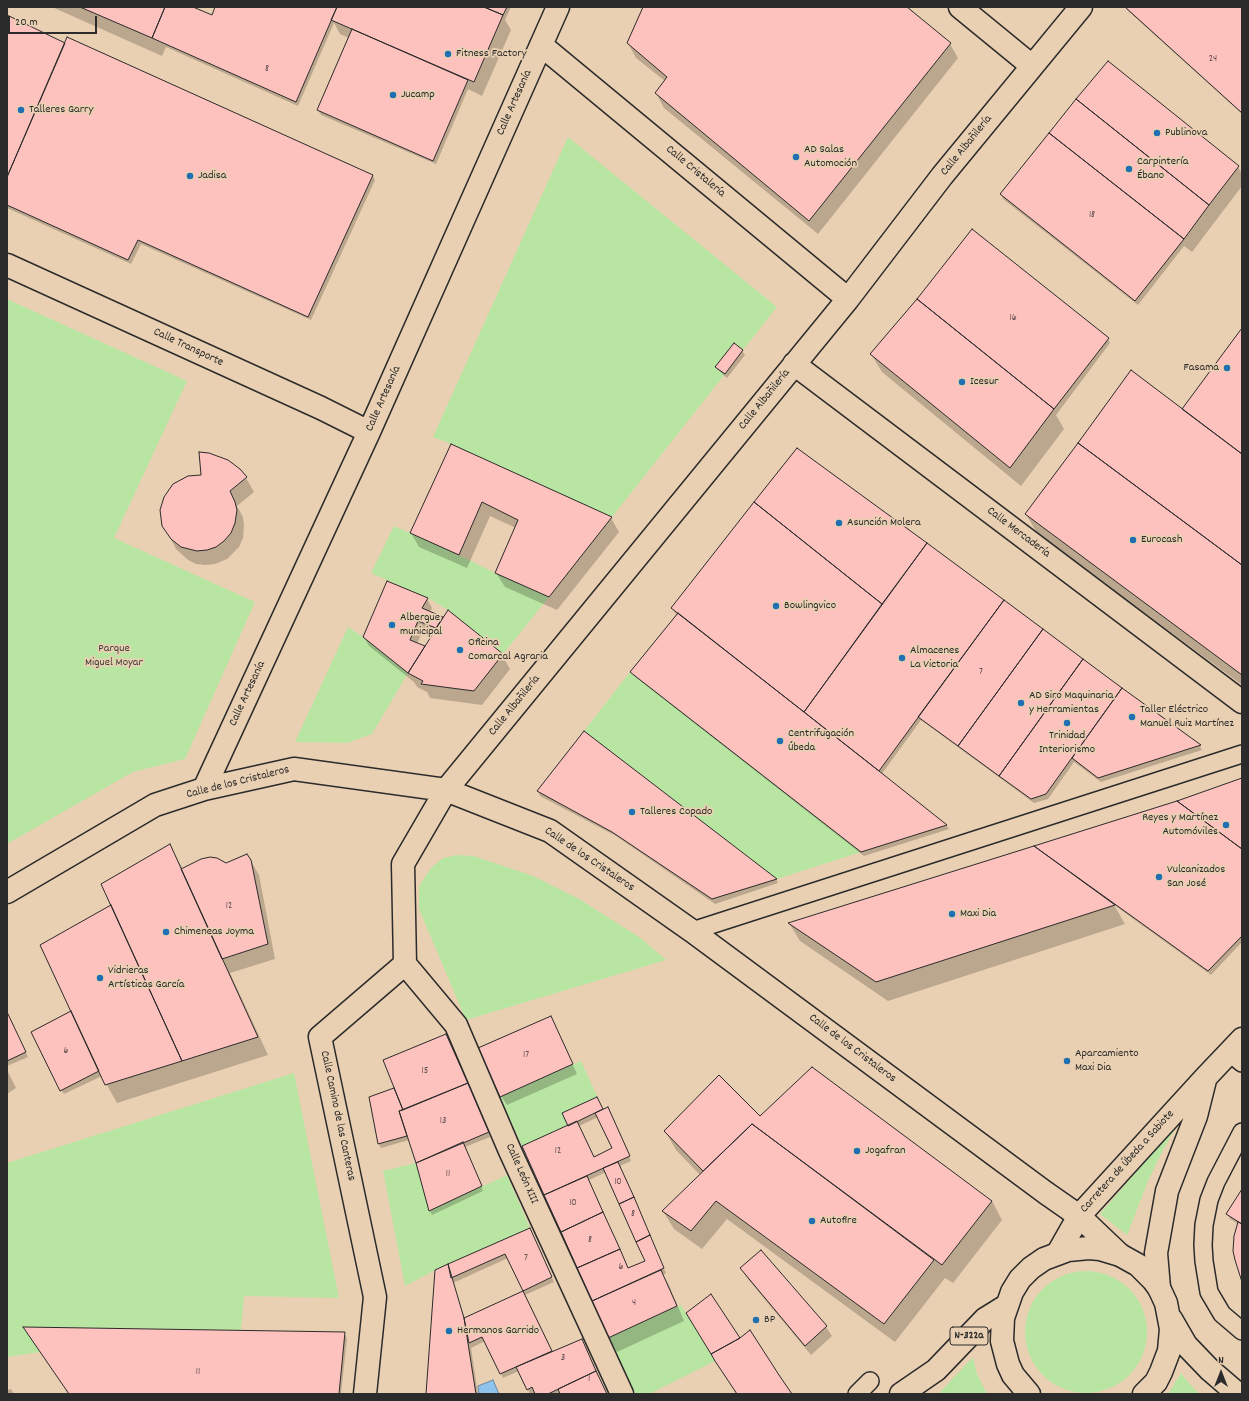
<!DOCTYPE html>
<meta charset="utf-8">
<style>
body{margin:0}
#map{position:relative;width:1249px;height:1401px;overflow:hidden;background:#ead0b2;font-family:Dekko,sans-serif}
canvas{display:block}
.frame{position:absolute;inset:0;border:8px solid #2b2b2b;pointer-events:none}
.north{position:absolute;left:1201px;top:1353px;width:40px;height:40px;-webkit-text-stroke:3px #ead0b2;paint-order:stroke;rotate:0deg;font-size:11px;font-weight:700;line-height:16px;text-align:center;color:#2b2b2b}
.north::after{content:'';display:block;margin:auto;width:14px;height:18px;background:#2b2b2b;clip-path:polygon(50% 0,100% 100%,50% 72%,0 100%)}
.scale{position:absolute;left:8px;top:16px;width:89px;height:18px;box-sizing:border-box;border:2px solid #2b2b2b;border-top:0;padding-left:5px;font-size:12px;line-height:14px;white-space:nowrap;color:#2b2b2b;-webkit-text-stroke:3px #ead0b2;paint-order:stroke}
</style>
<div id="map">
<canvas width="1249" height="1401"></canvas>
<div class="frame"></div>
<div class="north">N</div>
<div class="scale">20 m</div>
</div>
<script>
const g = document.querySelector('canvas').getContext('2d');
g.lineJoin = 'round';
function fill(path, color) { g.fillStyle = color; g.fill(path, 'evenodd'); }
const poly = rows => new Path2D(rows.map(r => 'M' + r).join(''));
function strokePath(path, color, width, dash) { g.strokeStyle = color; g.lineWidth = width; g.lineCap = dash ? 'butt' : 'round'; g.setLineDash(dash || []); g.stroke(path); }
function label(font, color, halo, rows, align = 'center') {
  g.font = font + ' Dekko,sans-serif'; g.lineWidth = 3.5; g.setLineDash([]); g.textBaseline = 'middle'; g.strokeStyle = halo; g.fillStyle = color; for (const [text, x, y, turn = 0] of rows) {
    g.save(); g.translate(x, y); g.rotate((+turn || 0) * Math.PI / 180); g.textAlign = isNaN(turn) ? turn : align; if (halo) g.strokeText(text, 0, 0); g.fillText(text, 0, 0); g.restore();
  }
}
fill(poly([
 [568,137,777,307,743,350,734,343,715,366,725,374,612,517,451,444,433,437],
 [7,299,187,381,114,538,255,602,185,759,133,772,7,844],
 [394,526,459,555,495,573,549,597,503,654,448,610,428,598,371,573],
 [348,627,363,637,408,673,372,734,347,743,295,742],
 [630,672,861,852,777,879,584,731],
 [457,855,474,856,533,876,581,900,642,939,666,960,466,1020,419,909,419,886,431,868,443,858],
 [581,1061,603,1109,522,1146,500,1097],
 [294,1073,339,1298,244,1296,241,1330,23,1327,40,1352,7,1357,7,1163],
 [1179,1122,1163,1150,1149,1179,1127,1235,1100,1214],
 [416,1163,429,1211,507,1175,530,1228,445,1265,405,1286,383,1171],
 '1025 1332a61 61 0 1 1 122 0a61 61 0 1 1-122 0Z',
 [681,1305,715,1361,649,1394,633,1394,608,1338],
 [973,1357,977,1374,987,1394,938,1394],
 [1181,1373,1188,1382,1199,1394,1168,1394]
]), '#b9e5a3');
const water = poly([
 [493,1380,499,1394,479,1394,478,1386,493,1380]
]);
fill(water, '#8fc3ec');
strokePath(water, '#67869f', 1);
fill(poly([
 [52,7,190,7,212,17,216,7,511,7,505,20,511,30,482,96,468,89,436,164,321,115,318,110,349,38,340,34,334,23,298,106,166,47,162,56],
 [644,7,905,7,950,44,958,58,818,234,664,108,656,93,665,81,636,58,628,43],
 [1125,7,1242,7,1242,114,1127,10],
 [7,16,65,44,373,176,375,180,311,320,141,244,131,264,7,208],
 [1238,167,1242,174,1242,186,1192,252,1184,246,1138,305,1003,199,1001,194],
 [1242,329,1242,685,1037,533,1026,514,1182,410],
 [1108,339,1110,343,1056,415,1064,429,1021,486,882,372,871,354],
 [742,351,745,355,727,378,719,371,716,367],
 [451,445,611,518,619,532,557,610,505,587,496,573,516,528,490,516,467,568,419,547,411,533],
 [797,449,1200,746,1202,750,1101,782,1074,762,1048,799,1034,803,921,720,881,775,947,826,949,829,864,856,634,676,631,672,677,616,672,608],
 [239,470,246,478,254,492,237,506,243,517,244,525,243,538,239,547,227,559,215,564,205,565,196,564,188,560,176,549,162,522],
 [427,599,432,608,430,612,442,618,502,655,510,669,482,705,430,698,427,692,417,687,414,682,369,646,364,637],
 [423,630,433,634,425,648,417,644],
 [585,732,776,879,778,883,715,904,616,836,540,796,538,791],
 [1242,780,1242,942,1211,975,1114,905,1125,924,888,1001,800,941,789,923,1178,802],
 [169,845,183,869,251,861,259,875,275,959,230,973,268,1055,117,1103,102,1076,64,1094,61,1090,72,1012,112,906],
 [7,1014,28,1057,7,1066],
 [551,1017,577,1074,507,1105,501,1096],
 [448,1040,490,1137,465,1147,483,1191,432,1215,430,1211,417,1163,409,1140,381,1148,379,1144,370,1098,395,1089],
 [7,1070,16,1088,7,1094],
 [599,1103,603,1111,610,1113,631,1161,620,1166,666,1273,663,1275,669,1285,684,1321,617,1352,609,1338,523,1147,570,1126],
 [598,1117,613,1148,594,1158,579,1126],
 [606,1172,646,1262,628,1269,589,1180],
 [760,1118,992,1201,1002,1220,953,1283,945,1278,895,1342,727,1219,702,1249,674,1229,663,1211,700,1175,676,1150,665,1131],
 [1242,1191,1242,1279,1238,1224,1230,1219,1227,1214],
 [532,1234,554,1282,525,1295,552,1353,587,1350,607,1394,530,1394,519,1371,503,1378,485,1341,471,1348,478,1394,427,1394,436,1271],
 [508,1258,524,1291,465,1319,453,1283],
 [760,1251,826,1327,832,1336,811,1355,747,1278,741,1268],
 [27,1331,344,1333,347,1338,341,1394,69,1394],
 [11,1389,14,1394,7,1394,7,1390]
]), '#0003');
const building = poly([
 [80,7,165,7,152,38,80,7],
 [165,7,193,7,212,15,215,7,337,7,296,102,152,38,165,7],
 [337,7,484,7,503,15,474,82,331,20,337,7],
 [484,7,507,7,503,15,484,7],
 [643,7,907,7,951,43,809,221,655,93,667,77,627,43,643,7],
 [1125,7,1242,7,1242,113,1125,7],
 [7,15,65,43,7,177,7,15],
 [352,29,468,80,433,161,317,110,352,29],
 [67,37,373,175,308,317,138,240,128,260,7,205,7,177,67,37],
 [1108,61,1239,166,1209,205,1076,99,1108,61],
 [1076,99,1209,205,1184,239,1049,133,1076,99],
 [1049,133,1184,239,1135,301,1000,194,1049,133],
 [972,229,1109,338,1054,409,917,299,972,229],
 [917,299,1054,409,1010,468,870,354,917,299],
 [1242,328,1242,454,1182,409,1242,328],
 [734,343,743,350,725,374,715,367,734,343],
 [1131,370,1242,454,1242,565,1078,443,1131,370],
 [1078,443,1242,565,1242,675,1025,514,1078,443],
 [451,444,612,517,549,597,495,573,518,520,482,502,459,555,410,533,451,444],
 [797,448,927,543,882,604,754,502,797,448],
 [199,452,209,453,228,460,240,469,247,477,230,491,235,502,237,510,235,523,231,533,224,541,216,547,207,550,197,551,181,547,171,539,162,526,160,510,164,497,173,484,188,476,201,475,199,452],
 [754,502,882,604,804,712,671,608,754,502],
 [927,543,1004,600,879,771,804,712,927,543],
 [387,581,428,598,422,608,443,617,436,628,418,621,410,640,425,646,408,673,363,637,387,581],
 [1004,600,1043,629,958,746,918,717,1004,600],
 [448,610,503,654,474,691,421,684,423,681,408,673,448,610],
 [678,613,879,771,947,825,861,852,630,672,678,613],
 [1043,629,1083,659,999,776,958,746,1043,629],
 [1083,659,1122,688,1046,794,1031,799,999,776,1083,659],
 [1122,688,1201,745,1098,778,1072,758,1122,688],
 [584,731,777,879,712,899,612,832,537,791,584,731],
 [1242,778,1242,849,1177,801,1242,778],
 [1177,801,1242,849,1242,936,1208,971,1034,846,1177,801],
 [170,844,258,1037,182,1061,101,884,170,844],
 [1034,846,1115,905,876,982,788,923,1034,846],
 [247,854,251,860,268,944,222,959,181,869,201,859,210,857,217,858,226,863,247,854],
 [111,905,182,1061,105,1085,40,945,111,905],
 [71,1011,99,1071,60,1091,31,1032,71,1011],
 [7,1012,26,1052,7,1061,7,1012],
 [551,1016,573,1064,500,1097,478,1048,551,1016],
 [446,1034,468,1083,403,1110,383,1060,446,1034],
 [812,1067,992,1201,942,1265,752,1124,703,1171,664,1131,719,1075,760,1116,812,1067],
 [468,1083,489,1132,416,1163,399,1111,468,1083],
 [394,1088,403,1110,399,1111,407,1136,378,1144,369,1097,394,1088],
 [597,1097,603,1109,568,1126,562,1113,597,1097],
 [608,1107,630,1156,544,1195,522,1146,577,1121,594,1157,612,1148,595,1113,608,1107],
 [752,1124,934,1260,884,1324,716,1201,691,1231,662,1211,752,1124],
 [463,1142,482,1186,429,1211,416,1163,463,1142],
 [618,1162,634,1197,619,1204,603,1168,618,1162],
 [587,1176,603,1212,561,1232,544,1195,587,1176],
 [1242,1189,1242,1224,1226,1214,1242,1189],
 [634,1197,650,1235,636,1242,619,1204,634,1197],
 [603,1212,620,1249,577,1268,561,1232,603,1212],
 [1238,1222,1242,1224,1242,1282,1235,1260,1233,1251,1234,1236,1238,1222],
 [530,1228,552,1277,523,1291,505,1254,451,1278,448,1264,530,1228],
 [650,1235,664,1268,592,1301,577,1268,620,1249,628,1268,645,1261,636,1242,650,1235],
 [761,1250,827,1326,805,1346,740,1268,761,1250],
 [448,1264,464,1318,476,1394,426,1394,435,1270,448,1264],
 [661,1270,677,1306,608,1338,592,1301,661,1270],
 [523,1291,552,1351,500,1374,482,1337,469,1343,464,1318,523,1291],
 [711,1294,740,1338,711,1354,686,1313,711,1294],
 [23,1327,345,1332,339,1394,69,1394,23,1327],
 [750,1330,779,1375,792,1394,737,1394,715,1361,711,1354,740,1338,750,1330],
 [582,1339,596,1371,548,1394,535,1394,532,1387,527,1390,516,1367,582,1339],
 [596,1371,607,1394,560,1394,558,1389,596,1371]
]);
fill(building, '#fdc1be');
strokePath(building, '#2b2b2b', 1);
const lane = poly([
 [692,931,1242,754],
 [1229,1052,1242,1063],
 [1242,1132,1216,1182,1209,1200,1204,1225,1203,1245,1204,1261,1209,1292,1222,1314,1242,1331],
 [857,1394,870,1381]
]);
const street = poly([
 [960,7,1032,66],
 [541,45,848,299],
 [7,265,321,408,369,432],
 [794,364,1242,702],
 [204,789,369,432,558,7],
 [7,892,155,805,204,789,294,769,446,790,550,831,692,931,1046,1193,1079,1216,1120,1255],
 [405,964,456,1025,510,1151,622,1394],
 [365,1394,375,1297,320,1037,405,964,403,864,446,790,848,299,942,176,1081,7]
]);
const secondary = poly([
 [1058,1253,1079,1216,1206,1077,1242,1039],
 [1159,1288,1156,1253,1167,1191,1196,1116,1205,1080]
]);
const primary = poly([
 [1171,1319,1186,1345,1210,1370,1238,1394],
 [901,1394,936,1370,985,1319,1006,1306],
 [1029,1394,1013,1375,1008,1364,1002,1341,1003,1318,1012,1292,1020,1279,1031,1268,1044,1259,1068,1250,1089,1248,1100,1249,1120,1255,1138,1265,1153,1280,1159,1288,1166,1303,1171,1329,1169,1351,1161,1372,1156,1382,1144,1394]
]);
strokePath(lane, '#2b2b2b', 20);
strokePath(street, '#2b2b2b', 25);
strokePath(secondary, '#2b2b2b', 25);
strokePath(primary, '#2b2b2b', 25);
strokePath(lane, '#ead0b2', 17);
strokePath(street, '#ead0b2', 22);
strokePath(secondary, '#ead0b2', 22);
strokePath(primary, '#ead0b2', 22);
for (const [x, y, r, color] of [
 [448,54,4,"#1f6fb2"],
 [393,95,4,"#1f6fb2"],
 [21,110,4,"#1f6fb2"],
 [1157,133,4,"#1f6fb2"],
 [796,157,4,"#1f6fb2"],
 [1129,169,4,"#1f6fb2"],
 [190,176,4,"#1f6fb2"],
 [1227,368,4,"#1f6fb2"],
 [962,382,4,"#1f6fb2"],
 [839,523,4,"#1f6fb2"],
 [1133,540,4,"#1f6fb2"],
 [776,606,4,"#1f6fb2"],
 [392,625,4,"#1f6fb2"],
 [460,650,4,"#1f6fb2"],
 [902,658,4,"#1f6fb2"],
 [1021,703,4,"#1f6fb2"],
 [1132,717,4,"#1f6fb2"],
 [1067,723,4,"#1f6fb2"],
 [780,741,4,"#1f6fb2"],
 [632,812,4,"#1f6fb2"],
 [1226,825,4,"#1f6fb2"],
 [1159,877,4,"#1f6fb2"],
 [952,914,4,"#1f6fb2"],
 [166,932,4,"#1f6fb2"],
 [100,978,4,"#1f6fb2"],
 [1067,1061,4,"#1f6fb2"],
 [857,1151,4,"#1f6fb2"],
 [812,1221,4,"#1f6fb2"],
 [756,1320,4,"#1f6fb2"],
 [449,1331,4,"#1f6fb2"]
]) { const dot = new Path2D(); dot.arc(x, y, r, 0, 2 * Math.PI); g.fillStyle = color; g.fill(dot); strokePath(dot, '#ead0b2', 1.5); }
label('10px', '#605050', null, [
 ["24",1213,60],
 ["8",267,70],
 ["18",1092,216],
 ["16",1013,319],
 ["7",981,673],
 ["12",229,907],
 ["6",66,1052],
 ["17",526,1056],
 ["15",425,1072],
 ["13",443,1122],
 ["12",558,1152],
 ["11",448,1175],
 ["10",618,1183],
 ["10",573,1204],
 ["8",633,1215],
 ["8",590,1241],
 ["7",526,1259],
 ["6",621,1268],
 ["4",634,1304],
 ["3",563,1359],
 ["11",198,1373],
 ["1",589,1380]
]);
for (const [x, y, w] of [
 [969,1336,38]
]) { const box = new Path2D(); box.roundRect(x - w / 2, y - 9, w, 18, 3); g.fillStyle = '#ead0b2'; g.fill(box); strokePath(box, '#2b2b2b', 1); }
label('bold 11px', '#2b2b2b', null, [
 ["N-322a",969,1336]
]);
label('12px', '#2b2b2b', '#ead0b2', [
 ["Fitness Factory",456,54],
 ["Jucamp",401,95],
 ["Talleres Garry",29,110],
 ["Publinova",1165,133],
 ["AD Salas",804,150],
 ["Automoción",804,164],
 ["Carpintería",1137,162],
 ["Ébano",1137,176],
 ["Jadisa",198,176],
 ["Fasama",1219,368,"right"],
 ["Icesur",970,382],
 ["Asunción Molera",847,523],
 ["Eurocash",1141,540],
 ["Bowlingvico",784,606],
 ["Albergue",400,618],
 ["municipal",400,632],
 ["Oficina",468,643],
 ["Comarcal Agraria",468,657],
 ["Almacenes",910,651],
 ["La Victoria",910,665],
 ["AD Siro Maquinaria",1029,696],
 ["y Herramientas",1029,710],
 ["Taller Eléctrico",1140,710],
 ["Manuel Ruiz Martínez",1140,724],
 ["Centrifugación",788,734],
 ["Úbeda",788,748],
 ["Trinidad",1067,736,"center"],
 ["Interiorismo",1067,750,"center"],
 ["Talleres Copado",640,812],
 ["Reyes y Martínez",1218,818,"right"],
 ["Automóviles",1218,832,"right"],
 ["Vulcanizados",1167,870],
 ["San José",1167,884],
 ["Maxi Dia",960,914],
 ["Chimeneas Joyma",174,932],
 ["Vidrieras",108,971],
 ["Artísticas García",108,985],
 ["Aparcamiento",1075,1054],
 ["Maxi Dia",1075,1068],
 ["Jogafran",865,1151],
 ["Autofire",820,1221],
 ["BP",764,1320],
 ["Hermanos Garrido",457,1331]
], 'left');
label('12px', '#2b2b2b', '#ead0b2', [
 ["Calle Artesanía",515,103,-66],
 ["Calle Albañilería",967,146,-51],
 ["Calle Cristalería",695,172,40],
 ["Calle Transporte",188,348,25],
 ["Calle Artesanía",384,399,-66],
 ["Calle Albañilería",765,400,-51],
 ["Calle Mercadería",1018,533,37],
 ["Calle Artesanía",248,694,-65],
 ["Calle Albañilería",515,706,-51],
 ["Calle de los Cristaleros",238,783,-14],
 ["Calle de los Cristaleros",589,860,34],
 ["Calle de los Cristaleros",852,1049,37],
 ["Calle Camino de las Canteras",337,1116,78],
 ["Carretera de Úbeda a Sabiote",1128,1162,-48],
 ["Calle León XIII",521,1174,66]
]);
label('12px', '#393e37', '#ead0b2', [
 ["Parque",114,649],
 ["Miguel Moyar",114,663]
]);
</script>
